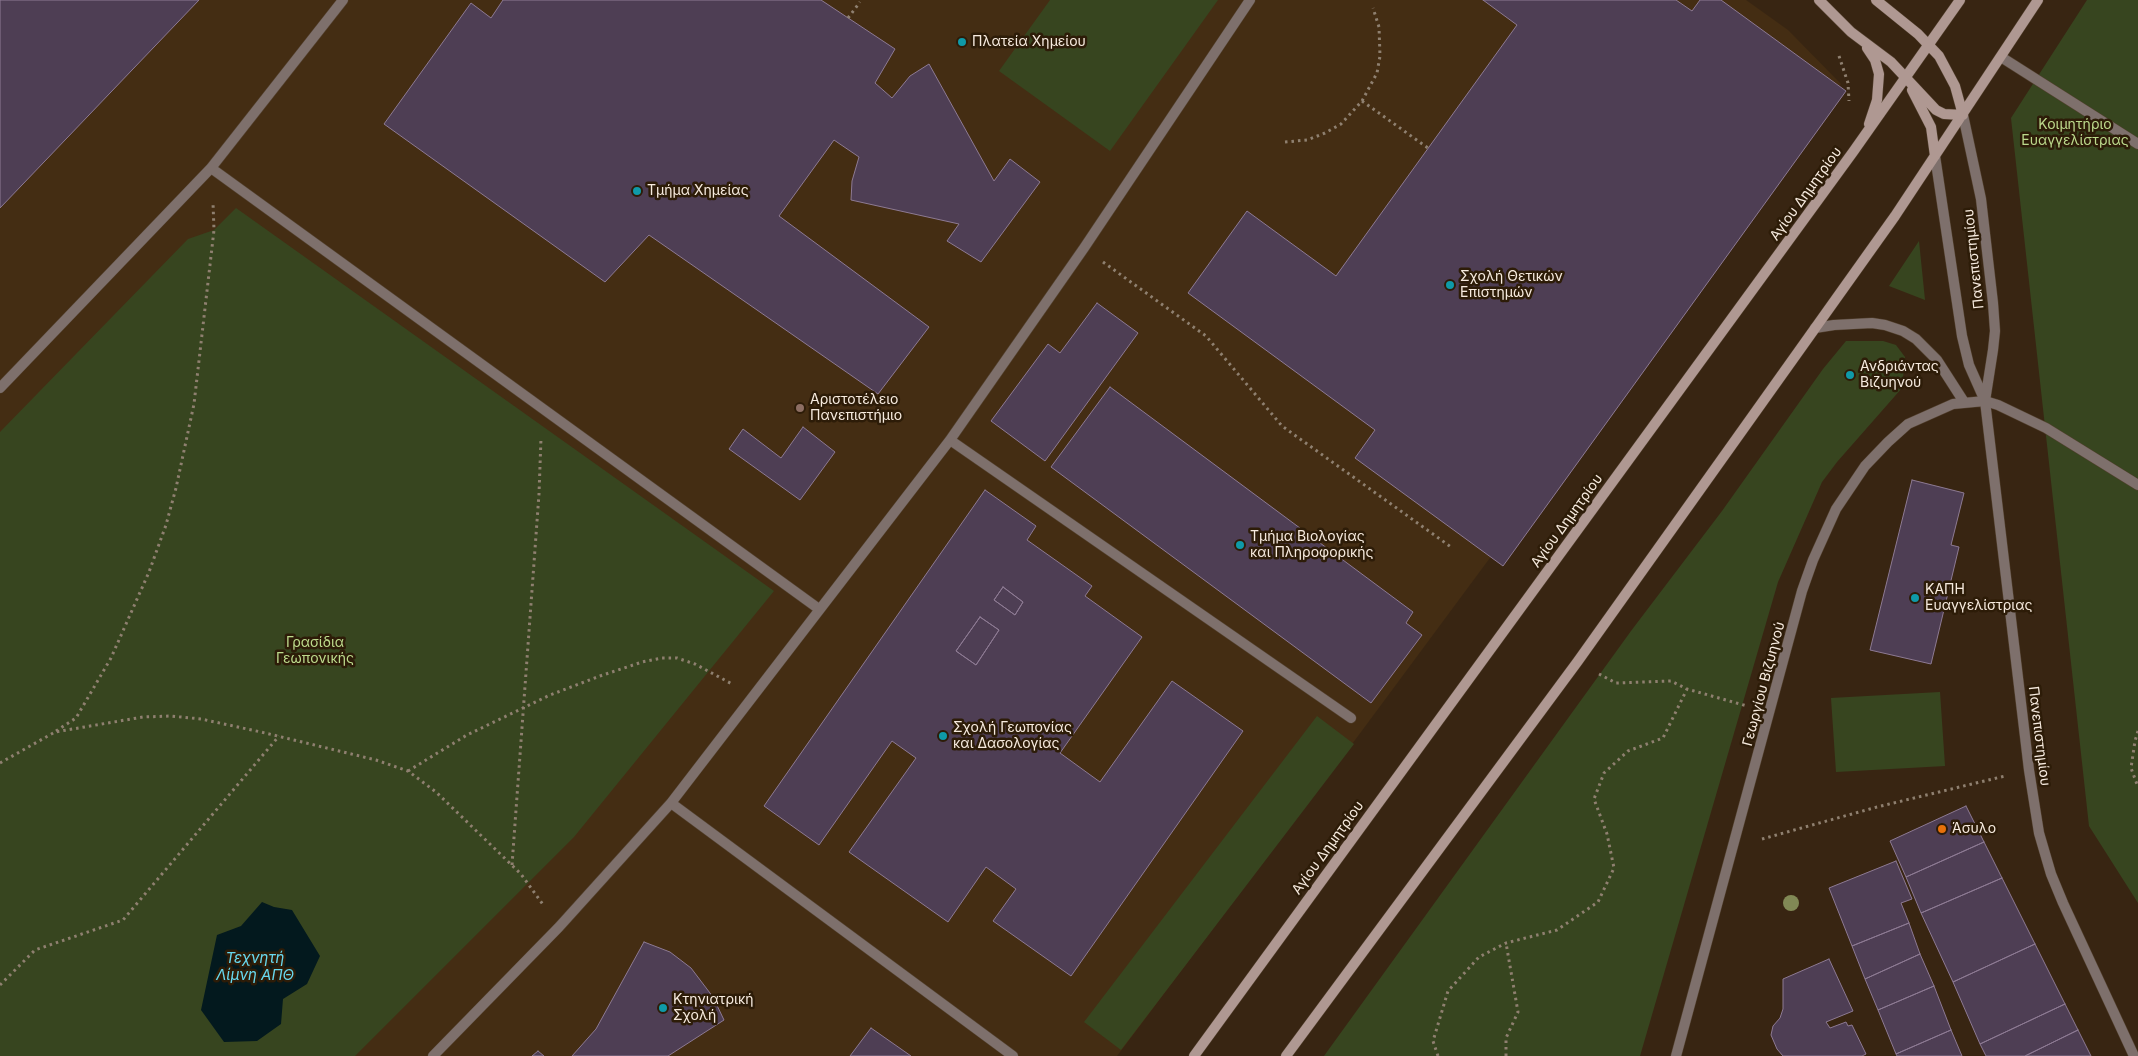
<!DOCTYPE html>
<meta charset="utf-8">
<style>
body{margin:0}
canvas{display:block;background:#382512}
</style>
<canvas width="2138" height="1056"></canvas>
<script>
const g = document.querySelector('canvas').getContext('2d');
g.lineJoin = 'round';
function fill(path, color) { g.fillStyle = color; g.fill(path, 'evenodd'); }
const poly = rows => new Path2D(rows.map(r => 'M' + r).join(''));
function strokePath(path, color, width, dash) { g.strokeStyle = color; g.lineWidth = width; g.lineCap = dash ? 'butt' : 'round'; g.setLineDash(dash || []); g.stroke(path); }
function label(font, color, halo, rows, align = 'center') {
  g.font = font + ' Inter,sans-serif'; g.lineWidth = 5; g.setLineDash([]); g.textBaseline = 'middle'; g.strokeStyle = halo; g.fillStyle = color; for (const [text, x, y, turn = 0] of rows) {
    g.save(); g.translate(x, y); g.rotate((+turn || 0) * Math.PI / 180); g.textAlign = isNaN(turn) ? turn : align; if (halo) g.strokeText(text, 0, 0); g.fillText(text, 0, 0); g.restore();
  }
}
fill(poly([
 [0,0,1746,0,1788,30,1841,84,1361,732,1117,1056,0,1056]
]), '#442d13');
fill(poly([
 [1050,0,1218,0,1110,151,999,71],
 [2087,0,2138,0,2138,903,2089,826,2011,118],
 [236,208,774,591,574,837,355,1056,0,1056,0,432,188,239,214,230],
 [1919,241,1925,300,1889,286],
 [1846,341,1883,341,1896,345,1905,357,1902,388,1837,462,1822,482,1778,582,1640,1056,1324,1056,1631,631,1722,511,1823,369],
 [1940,692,1945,766,1836,772,1831,698],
 [1317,716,1354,744,1121,1050,1084,1022]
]), '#37451f');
fill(poly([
 [262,902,274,907,292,910,320,956,307,984,283,999,281,1024,257,1041,224,1042,201,1010,217,935,241,926]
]), '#03191e');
const building = poly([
 [0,0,199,0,0,208,0,0],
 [503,0,821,0,895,49,875,83,892,98,910,76,929,64,994,181,1010,159,1040,182,981,262,947,241,959,224,851,200,852,181,859,157,834,140,779,216,929,327,878,394,649,235,605,282,384,124,471,3,491,18,503,0],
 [1483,0,1676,0,1692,11,1700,0,1721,0,1846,91,1503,566,1355,458,1375,430,1188,293,1247,211,1336,276,1517,25,1483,0],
 [1097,303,1138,333,1045,461,991,421,1048,344,1060,353,1097,303],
 [1110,387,1413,612,1406,623,1422,635,1371,703,1051,467,1110,387],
 [803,427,835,452,800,500,729,449,743,429,781,458,803,427],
 [1912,480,1964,493,1951,545,1959,547,1931,664,1870,650,1912,480],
 [985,490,1036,526,1027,540,1092,586,1085,596,1142,637,1060,753,1100,782,1172,681,1243,731,1071,976,993,921,1016,889,986,867,948,922,849,852,916,758,892,741,819,845,764,806,985,490],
 [1003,587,1023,602,1015,615,994,600,1003,587],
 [980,617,999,630,976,665,956,651,980,617],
 [1003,587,1023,602,1015,615,994,600,1003,587],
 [980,617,999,630,976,665,956,651,980,617],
 [1966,806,1984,842,1906,877,1890,841,1966,806],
 [1984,842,2002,878,1921,913,1906,877,1984,842],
 [1896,861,1912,899,1901,903,1909,923,1852,946,1829,888,1896,861],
 [2002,878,2035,944,1953,982,1921,913,2002,878],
 [1909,923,1920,954,1865,979,1852,946,1909,923],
 [644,942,670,952,691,968,713,997,724,1020,668,1056,572,1056,596,1029,644,942],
 [2035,944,2065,1004,1980,1044,1953,982,2035,944],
 [1920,954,1934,986,1878,1010,1865,979,1920,954],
 [1829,959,1853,1011,1826,1022,1830,1028,1846,1022,1848,1026,1852,1025,1866,1054,1862,1056,1783,1056,1777,1049,1771,1035,1773,1026,1780,1018,1783,1009,1783,979,1829,959],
 [1934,986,1951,1030,1896,1054,1878,1010,1934,986],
 [2065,1004,2078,1030,2025,1056,1986,1056,1980,1044,2065,1004],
 [871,1028,911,1056,850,1056,871,1028],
 [1951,1030,1962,1056,1897,1056,1896,1054,1951,1030],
 [2078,1030,2091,1056,2025,1056,2078,1030],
 [538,1051,544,1056,532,1056,538,1051]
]);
fill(building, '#4e3e54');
strokePath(building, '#8d7a93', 1);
const service = poly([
 [2001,57,2138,144],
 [211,168,819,609],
 [0,388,211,168,343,0],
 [1985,401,1998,405,2046,428,2138,485],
 [950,440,1351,718],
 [671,803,1013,1056],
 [433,1056,559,927,671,803,950,440,1084,248,1250,0]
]);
const tertiary = poly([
 [1963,115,1981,199,1993,303,1995,331,1993,350,1985,401],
 [1935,156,1962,336,1969,365,1985,401,2029,770,2039,833,2051,874,2063,903,2134,1056],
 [1815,328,1834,325,1872,323,1885,325,1903,331,1916,339,1937,360,1964,402],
 [1676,1056,1802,591,1813,560,1836,509,1865,466,1888,442,1908,424,1953,404,1985,401]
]);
const secondary = poly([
 [1819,0,1851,32,1891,62,1936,110,1944,114,1963,115],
 [1876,0,1918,34,1939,56,1955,86,1963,115],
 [1867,48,1875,60,1879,74,1877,100,1869,124],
 [1912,90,1931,127,1935,156],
 [1194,1056,1853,152,1960,0],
 [1286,1056,1578,661,1895,216,2038,0]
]);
strokePath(service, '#53412f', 11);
strokePath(tertiary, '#53412f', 11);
strokePath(secondary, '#53412f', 11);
strokePath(poly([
 [848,18,860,2],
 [1839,56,1848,83,1849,101],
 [1362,101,1428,148],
 [1285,142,1307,140,1325,133,1341,124,1362,101,1377,73,1380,56,1379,27,1373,8],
 [1103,262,1206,336,1282,426,1451,547],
 [1599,674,1616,683,1671,681,1687,689,1747,706],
 [56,731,76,718,111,658,149,572,166,525,176,488,194,404,214,230,213,203],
 [2138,731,2135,741,2131,768,2138,787],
 [0,763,55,732,143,717,170,716,201,719,261,732,376,760,408,771,436,792,521,874,544,906],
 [408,771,467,735,550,695,600,676,642,662,662,658,677,658,695,664,732,684],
 [1762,839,1877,807,2005,776],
 [512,865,539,494,541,438],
 [0,985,35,950,123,920,279,736],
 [1438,1056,1433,1041,1448,991,1479,957,1506,943,1557,930,1598,902,1614,868,1607,834,1594,799,1604,773,1628,751,1663,738,1687,689],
 [1506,1056,1506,1038,1518,1012,1506,943]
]), '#8f8070', 3, [2.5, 4]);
strokePath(service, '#7e706c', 10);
strokePath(tertiary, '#7e706c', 10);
strokePath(secondary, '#af9892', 10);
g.fillStyle = '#818955';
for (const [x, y] of [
 [1791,903]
]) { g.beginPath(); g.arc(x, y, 8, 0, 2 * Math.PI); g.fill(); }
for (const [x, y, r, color] of [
 [962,42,5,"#0f9aa8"],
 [637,191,5,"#0f9aa8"],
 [1450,285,5,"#0f9aa8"],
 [1850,375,5,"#0f9aa8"],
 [800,408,5,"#8d6e63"],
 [1240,545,5,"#0f9aa8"],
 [1915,598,5,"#0f9aa8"],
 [943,736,5,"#0f9aa8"],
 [1942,829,5,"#e8710a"],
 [663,1008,5,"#0f9aa8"]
]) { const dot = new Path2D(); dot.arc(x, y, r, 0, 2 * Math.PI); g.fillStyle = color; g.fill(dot); strokePath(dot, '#2d1c08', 2); }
label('14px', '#f7ebdf', '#2d1c08', [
 ["Πλατεία Χημείου",972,42],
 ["Τμήμα Χημείας",647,191],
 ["Σχολή Θετικών",1460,277],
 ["Επιστημών",1460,293],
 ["Ανδριάντας",1860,367],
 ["Βιζυηνού",1860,383],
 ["Αριστοτέλειο",810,400],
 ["Πανεπιστήμιο",810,416],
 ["Τμήμα Βιολογίας",1250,537],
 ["και Πληροφορικής",1250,553],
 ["ΚΑΠΗ",1925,590],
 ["Ευαγγελίστριας",1925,606],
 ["Σχολή Γεωπονίας",953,728],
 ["και Δασολογίας",953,744],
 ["Άσυλο",1952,829],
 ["Κτηνιατρική",673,1000],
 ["Σχολή",673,1016]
], 'left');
label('14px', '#bcda8c', '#2d1c08', [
 ["Κοιμητήριο",2075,125],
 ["Ευαγγελίστριας",2075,141],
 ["Γρασίδια",315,643],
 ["Γεωπονικής",315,659]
]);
label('14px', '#f7ebdf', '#2d1c08', [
 ["Αγίου Δημητρίου",1806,194,-54],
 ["Πανεπιστημίου",1974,259,-96],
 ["Αγίου Δημητρίου",1567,521,-54],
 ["Γεωργίου Βιζυηνού",1764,684,-75],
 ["Πανεπιστημίου",2039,736,83],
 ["Αγίου Δημητρίου",1328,848,-54]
]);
label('italic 15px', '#67d8ef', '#2d1c08', [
 ["Τεχνητή",255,958],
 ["Λίμνη ΑΠΘ",255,975]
]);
</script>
